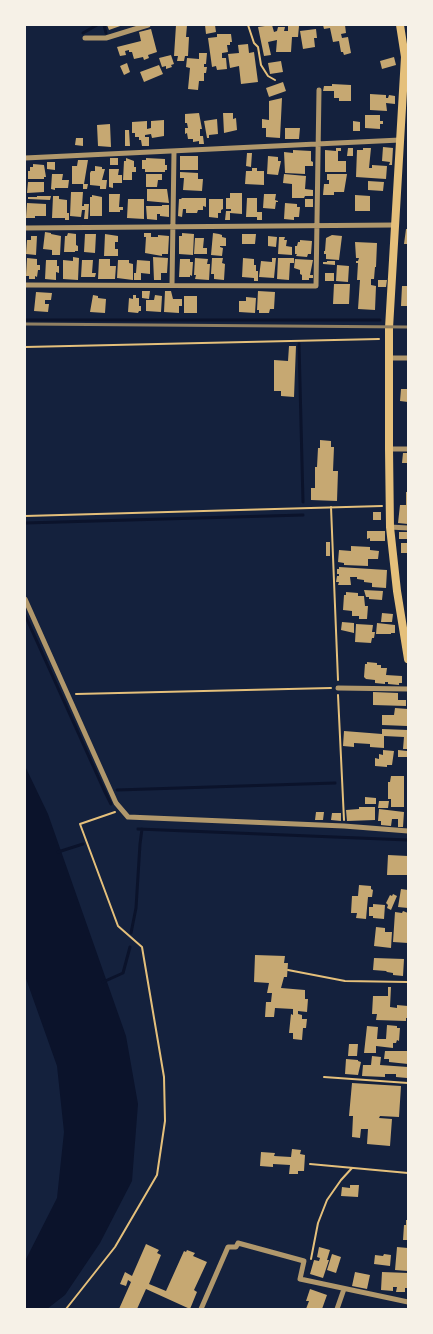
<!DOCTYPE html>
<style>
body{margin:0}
#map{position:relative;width:433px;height:1334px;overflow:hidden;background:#14213d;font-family:Lato,sans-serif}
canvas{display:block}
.frame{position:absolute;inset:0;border:26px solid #f6f1e7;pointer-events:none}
</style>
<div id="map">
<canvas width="433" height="1334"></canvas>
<div class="frame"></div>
</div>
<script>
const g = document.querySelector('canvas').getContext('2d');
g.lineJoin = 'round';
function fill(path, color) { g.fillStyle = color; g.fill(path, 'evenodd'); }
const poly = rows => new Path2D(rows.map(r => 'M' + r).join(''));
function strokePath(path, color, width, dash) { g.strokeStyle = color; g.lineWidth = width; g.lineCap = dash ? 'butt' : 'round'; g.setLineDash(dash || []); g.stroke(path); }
fill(poly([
 [25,766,48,814,126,1036,138,1104,132,1181,100,1243,65,1295,47,1309,25,1309,25,1261,57,1198,64,1132,57,1066,25,976]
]), '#0b132b');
strokePath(poly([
 [104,25,106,33],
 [83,33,97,25],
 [25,320,380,320],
 [299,344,303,502],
 [25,523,303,515],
 [25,615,104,790,111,804],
 [117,790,335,783],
 [138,829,408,840],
 [58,852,83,844],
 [131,933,136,908,140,844,142,829],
 [103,982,123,973,130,947]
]), '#0b132b', 3);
fill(poly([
 [107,25,123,25,109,30],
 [176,25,187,25,186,37,189,37,188,56,185,56,184,61,177,61,178,56,174,56],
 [205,25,215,25,216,32,206,34],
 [272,25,274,32,277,31,278,27,285,27,284,31,288,31,288,26,299,26,298,37,292,37,291,52,276,52,277,40,268,42,271,55,264,56,258,27],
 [323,25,345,25,346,33,341,34,342,38,348,37,351,53,344,55,343,52,341,52,339,41,333,42,330,28,324,29],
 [151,29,157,52,148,55,149,58,144,60,143,57,134,59,132,52,129,52,129,50,125,51,126,55,120,56,117,47,141,41,139,32],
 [316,29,317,38,314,38,315,47,303,49,300,31],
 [217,34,231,34,232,42,230,42,230,45,227,45,228,52,222,53,222,58,226,58,227,69,217,70,216,66,212,67,208,38,217,37],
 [248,44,249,53,254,52,258,82,241,84,239,66,230,68,228,54,239,53,238,45],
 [199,53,207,53,206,64,204,64,204,67,207,67,206,73,204,73,204,81,199,81,198,90,188,89,190,68,186,67,187,58,199,59],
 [171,55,174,64,171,65,172,67,166,69,166,66,162,67,159,58],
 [394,57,396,65,382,69,380,61],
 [281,61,283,72,270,74,268,63],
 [127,63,130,72,124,75,120,66],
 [159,65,163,74,144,82,140,72],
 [283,82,286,91,269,97,266,88],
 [332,84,351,85,351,101,339,101,339,98,334,98,334,91,323,91,324,86,332,86],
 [370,94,386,95,386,98,388,98,389,95,395,96,395,104,386,103,387,111,370,110],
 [282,98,280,138,266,137,266,128,262,128,262,119,269,120,269,101],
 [199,113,202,129,200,129,200,136,203,136,204,144,199,144,199,141,193,142,193,139,188,139,187,133,185,134,185,128,188,128,187,123,185,123,185,114],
 [223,113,233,113,233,119,236,118,237,130,224,133],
 [365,115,380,115,380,121,383,121,383,124,380,124,380,129,365,128],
 [217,119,218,134,209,135,209,138,207,138,204,121],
 [164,120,164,136,152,138,151,134,145,135,145,137,149,137,149,146,142,146,141,140,139,140,139,137,135,137,135,133,132,133,132,122,147,121,147,129,151,128,151,121],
 [353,121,360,122,360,131,353,131],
 [110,124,111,147,98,146,97,125],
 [285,128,300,128,299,139,285,139],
 [125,130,129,130,130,146,125,146],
 [76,138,83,138,83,146,75,145],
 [383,147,393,148,392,165,389,165,390,162,382,161],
 [336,148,341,148,341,151,338,151,338,161,346,161,346,172,325,172,325,150,336,151],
 [348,148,353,148,353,156,347,156],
 [363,148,371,148,369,168,372,168,372,165,387,166,386,179,356,177,357,150,363,150],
 [293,150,311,151,311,161,313,162,313,166,305,166,305,174,285,173,284,152,293,153],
 [247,153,252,153,251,167,246,166],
 [180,156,198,156,198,170,180,170],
 [268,156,278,157,278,161,281,161,278,175,267,174],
 [110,158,118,158,118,165,110,165],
 [126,158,134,161,134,167,136,167,136,172,132,172,132,180,123,180,124,161,126,161],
 [146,158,165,159,165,165,167,165,167,170,165,170,165,172,145,172,145,169,142,169,142,160,146,160],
 [78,160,88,160,84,184,88,184,87,189,83,189,83,184,72,184,72,166,77,166],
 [47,162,55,162,55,170,47,169],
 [33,164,44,165,46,177,44,177,44,179,28,179,28,171,30,171,30,167,33,167],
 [95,166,102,167,102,169,105,169,102,180,107,180,106,189,100,189,100,186,90,185,90,173,91,171,95,171],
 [252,168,257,168,257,171,264,171,264,185,245,184,246,171,252,171],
 [109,169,119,169,118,175,122,175,122,183,113,183,113,188,109,187],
 [180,172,198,173,198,179,203,179,202,191,183,190,184,178,180,178],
 [52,174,63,174,62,180,69,180,68,188,55,188,55,190,51,189],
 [146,174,162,174,162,180,158,180,157,187,146,187],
 [284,174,306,176,305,189,313,190,313,196,305,196,304,198,292,198,292,184,283,183],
 [327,174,347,174,344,192,334,192,334,195,323,195,324,184,329,184,329,180,327,180],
 [368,181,384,182,383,191,368,190],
 [28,182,44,182,44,192,27,193],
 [147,189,167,189,169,203,147,201],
 [71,192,83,192,82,206,84,206,84,204,89,204,88,219,84,219,85,210,82,210,81,217,70,216],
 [230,193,242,193,242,214,230,213,230,220,225,220,226,211,231,211,231,209,226,209,226,198,230,198],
 [109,194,120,194,119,207,123,207,123,210,120,210,120,212,109,212],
 [264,194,276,194,275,200,278,201,278,202,276,202,275,209,263,208],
 [92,195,102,197,102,216,90,216,90,197,92,197],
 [355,195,370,196,370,211,355,211],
 [37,196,51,196,50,200,28,199,28,197,37,197],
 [53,196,59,196,59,199,67,200,67,213,69,213,69,220,65,220,65,218,52,218],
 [182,198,206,198,206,207,203,206,203,210,198,210,197,213,186,213,186,209,183,209,182,217,178,216,179,199,181,199],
 [247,198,257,198,257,212,262,212,262,220,257,220,257,217,246,217],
 [128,199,144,199,144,219,127,218],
 [209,199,223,199,223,209,221,210,221,213,218,213,218,218,209,217],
 [305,199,313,199,313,207,305,207],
 [27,203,46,204,46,216,35,216,35,218,26,218],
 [285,203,297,204,297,207,300,207,299,217,294,217,294,220,284,219],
 [162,205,169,205,169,217,160,216,160,214,157,214,157,220,147,219,146,206,162,206],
 [406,229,408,229,408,244,404,244],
 [45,232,51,233,51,234,61,236,60,255,52,255,52,250,43,249],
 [68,233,76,234,76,245,78,246,78,251,75,251,75,252,64,252,65,236,67,236],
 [144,233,151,233,151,237,158,237,158,235,169,236,168,254,162,254,162,256,145,253,146,237,144,237],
 [182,233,194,234,193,255,179,254,179,236,182,236],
 [213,233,219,234,222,235,222,237,226,238,226,246,220,246,220,247,223,248,222,256,211,255],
 [85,234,96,234,95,253,84,252],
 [105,234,118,236,118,242,115,242,115,249,118,249,118,256,104,256],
 [242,234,256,234,255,244,242,244],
 [332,235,342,236,339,260,326,259,326,254,324,254,324,251,325,251,326,238],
 [31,236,37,236,36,255,26,254,27,240,31,240],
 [268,236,277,237,276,247,268,246],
 [279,237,285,237,284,240,287,240,286,246,292,247,292,255,278,254],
 [195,238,204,238,203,248,207,248,207,254,194,254],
 [300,240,312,241,311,254,308,254,307,257,296,256,297,254,295,254,295,246,297,246,298,242,300,242],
 [355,242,377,243,376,267,375,267,374,279,371,279,371,285,376,286,375,310,358,309,360,280,357,280,358,263,356,263,356,261,358,261,359,258,356,258],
 [73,257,79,258,78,280,63,279,63,260,73,261],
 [153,257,168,258,167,273,161,273,161,280,154,280],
 [27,258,37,259,37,265,40,265,40,270,38,270,37,277,35,276,35,279,29,279,29,276,26,276],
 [195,258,208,259,207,264,210,264,209,280,195,279,196,275,194,275],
 [212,258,223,258,222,263,225,264,224,280,214,279,214,274,211,274],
 [243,258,254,259,254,265,256,265,256,271,258,271,258,281,254,281,254,278,242,277],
 [272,258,276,258,274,278,259,277,261,261,272,262],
 [278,258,294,258,294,263,290,263,289,280,277,279],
 [99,259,110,259,110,266,116,266,115,279,98,279],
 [180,259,190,259,190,262,193,262,192,276,190,275,190,277,179,277],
 [295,259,313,260,310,275,313,275,313,278,309,278,309,280,302,280,302,275,300,274,300,270,294,268],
 [46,260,57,260,57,266,59,266,59,273,56,272,56,280,45,279],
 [82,260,93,260,92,273,96,273,95,277,81,277],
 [118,260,129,260,129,263,133,264,133,280,117,278],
 [137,260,150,261,150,274,141,273,141,280,134,280,134,273,136,273],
 [327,261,335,261,335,265,323,264,323,262,327,262],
 [337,265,349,266,348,282,336,281],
 [325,273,334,273,334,281,325,281],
 [378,280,387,280,386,287,378,287],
 [334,284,350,284,349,304,333,304],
 [402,286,408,286,408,306,401,306],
 [142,291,150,291,149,299,142,298],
 [165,291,171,291,173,299,182,299,182,306,179,306,179,313,164,312],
 [258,291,275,292,274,309,270,309,269,313,259,313,259,310,257,310],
 [36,292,52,293,51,300,45,300,45,304,49,304,48,312,34,311],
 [93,295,98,296,98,298,106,299,105,313,90,312],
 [133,295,136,295,136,298,139,298,139,306,141,306,141,311,139,311,138,313,128,312,129,298,133,299],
 [155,295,162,296,161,312,146,311,146,300,154,300],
 [184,296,197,296,197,313,184,313],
 [246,297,256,298,255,313,239,312,239,301,246,301],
 [289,346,296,346,294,397,281,396,281,391,274,391,274,360,288,361],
 [401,389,408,389,408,402,400,401],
 [320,440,331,441,331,447,334,447,333,471,338,471,337,501,311,500,311,488,315,488,315,467,317,467,318,448,320,448],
 [403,453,408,453,408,463,402,463],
 [406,492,408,492,408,524,398,523,400,505,406,505],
 [373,512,381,512,381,520,373,520],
 [367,531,385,531,385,541,370,541,370,538,367,539],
 [399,532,408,532,408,539,399,539],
 [326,542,330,542,330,556,326,556],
 [401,543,408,543,408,553,401,553],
 [351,546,370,547,370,550,379,551,378,559,368,559,368,566,344,565,344,563,338,562,339,550,351,551],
 [339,567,387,570,386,588,372,587,372,583,364,582,364,580,357,579,357,577,350,577,351,585,338,585,339,582,336,582,337,576,339,576,339,574,337,574,337,569,339,569],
 [364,590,383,591,382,600,369,599,369,597,366,597],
 [346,592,358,593,358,596,364,596,365,606,368,606,367,619,359,619,359,616,352,616,352,611,343,610,344,595,346,595],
 [382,613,393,614,392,622,381,622],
 [342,622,354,623,354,633,341,630],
 [377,623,395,625,395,633,391,633,391,634,376,634],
 [356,624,373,625,372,632,375,632,374,638,372,638,371,643,355,642],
 [367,662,377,663,377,665,381,665,381,668,387,668,386,675,402,676,402,683,399,683,399,685,388,684,388,682,385,682,385,684,375,683,375,680,366,679,364,677,365,664,367,664],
 [373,692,398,693,398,700,406,700,406,706,373,705],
 [395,708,408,709,407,726,382,725,382,715,394,715],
 [382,729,408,730,408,749,403,749,404,737,384,736,384,748,370,747,370,744,354,743,354,747,343,746,344,731,382,734],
 [383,750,394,751,392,765,387,765,387,767,375,766,375,758,379,759,379,754,383,755],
 [398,750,407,751,407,757,398,757],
 [391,776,404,776,404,807,391,807,391,799,388,799,388,782,390,782],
 [365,797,376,798,376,804,365,804],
 [379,801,389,801,388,808,378,808],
 [359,807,375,807,375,820,347,821,346,810,359,809],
 [379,809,404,812,403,827,398,827,398,819,392,819,391,826,381,825,381,821,378,821],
 [316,812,324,812,323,820,315,820],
 [332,813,341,813,341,821,331,820],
 [388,855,408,856,408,875,387,875],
 [359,885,371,886,371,889,373,890,372,897,368,897,366,919,356,918,357,913,351,913,352,896,358,896],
 [401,889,408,890,408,908,398,907],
 [393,894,397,896,391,910,387,908,388,905,386,903,390,895,392,896],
 [373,904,385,905,384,919,373,918,373,916,369,916,369,907,373,907],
 [403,911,408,913,408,943,393,942,395,912,402,913],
 [376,927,385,928,385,932,392,932,391,948,374,946],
 [255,955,285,956,284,963,288,963,287,977,284,977,281,988,305,990,305,999,308,999,307,1012,298,1011,298,1014,302,1015,302,1019,307,1019,306,1028,303,1028,302,1040,293,1039,293,1033,289,1033,291,1014,293,1015,293,1009,275,1008,274,1017,265,1017,266,1002,271,1002,272,993,267,993,269,983,254,982],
 [374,958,404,959,403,976,393,975,393,973,387,972,386,971,373,970],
 [388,987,391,987,390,1007,397,1008,397,1005,408,1006,408,1018,406,1018,406,1021,376,1020,377,1014,372,1014,373,996,388,996],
 [387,1025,397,1026,397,1028,400,1028,399,1041,397,1040,396,1043,393,1043,393,1048,376,1046,376,1053,364,1053,367,1026,378,1027,377,1039,386,1039],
 [349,1044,358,1044,357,1056,348,1056],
 [385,1051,408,1051,408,1064,389,1062,389,1059,384,1059],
 [372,1056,381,1057,380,1065,408,1067,407,1078,396,1077,396,1074,385,1074,385,1077,362,1076,363,1065,371,1065],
 [346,1059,358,1060,358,1061,361,1062,358,1075,345,1074],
 [352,1083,401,1086,399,1117,380,1116,379,1118,392,1119,390,1146,367,1144,368,1129,361,1129,360,1138,352,1137,353,1116,349,1116],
 [292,1149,301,1150,300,1154,305,1155,304,1171,298,1171,298,1174,289,1174,290,1165,273,1164,273,1167,260,1166,261,1152,275,1153,274,1156,291,1157],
 [350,1185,359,1185,358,1197,341,1196,342,1187,350,1188],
 [406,1220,408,1220,408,1240,403,1240,404,1225,406,1225],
 [146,1244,159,1250,157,1253,161,1255,149,1284,166,1291,184,1251,186,1252,187,1250,195,1253,193,1256,207,1262,194,1290,197,1292,190,1309,146,1289,137,1309,119,1309,131,1282,128,1280,126,1286,120,1284,125,1272,132,1276],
 [319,1247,330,1250,327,1260,329,1260,323,1278,310,1274,314,1260,319,1261,320,1258,317,1257],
 [397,1247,408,1248,408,1271,395,1270],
 [332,1254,341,1257,336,1273,327,1270],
 [384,1254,391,1255,390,1266,374,1264,375,1255,383,1256],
 [355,1272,370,1275,367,1289,352,1286],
 [382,1272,408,1273,408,1288,405,1288,405,1292,396,1292,397,1287,393,1287,393,1291,381,1290],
 [310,1289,327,1295,322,1309,306,1309,309,1301,306,1301]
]), '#c6a872');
strokePath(poly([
 [248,25,254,43,258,47,261,65,268,76,275,80],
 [25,347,379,339],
 [331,507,338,680],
 [25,516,382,506],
 [76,694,331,688],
 [338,695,344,820],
 [288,970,345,981,408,982],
 [324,1077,408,1083],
 [310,1164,408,1173],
 [311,1259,318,1223,327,1200,341,1180,352,1168],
 [66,1309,115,1247,157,1175,165,1121,164,1077,142,947,118,926,80,824,115,812]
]), '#e5c07b', 2);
strokePath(poly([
 [85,38,106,38,148,25],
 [25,158,400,140],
 [25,228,395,225],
 [25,285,316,286,319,90],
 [172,285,174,152],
 [389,358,408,358],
 [389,449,408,449],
 [390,527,408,528],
 [25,599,116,803,128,817,344,826,408,831],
 [338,688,408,689],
 [201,1309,228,1247,236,1247,238,1243,304,1261,300,1279,408,1302],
 [337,1309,344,1289]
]), '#b1986c', 5);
strokePath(poly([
 [400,25,405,57,389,328,389,449,390,527,397,591,408,659]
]), '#e5c07b', 8);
strokePath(poly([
 [25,324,408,327]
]), '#918062', 3);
</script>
